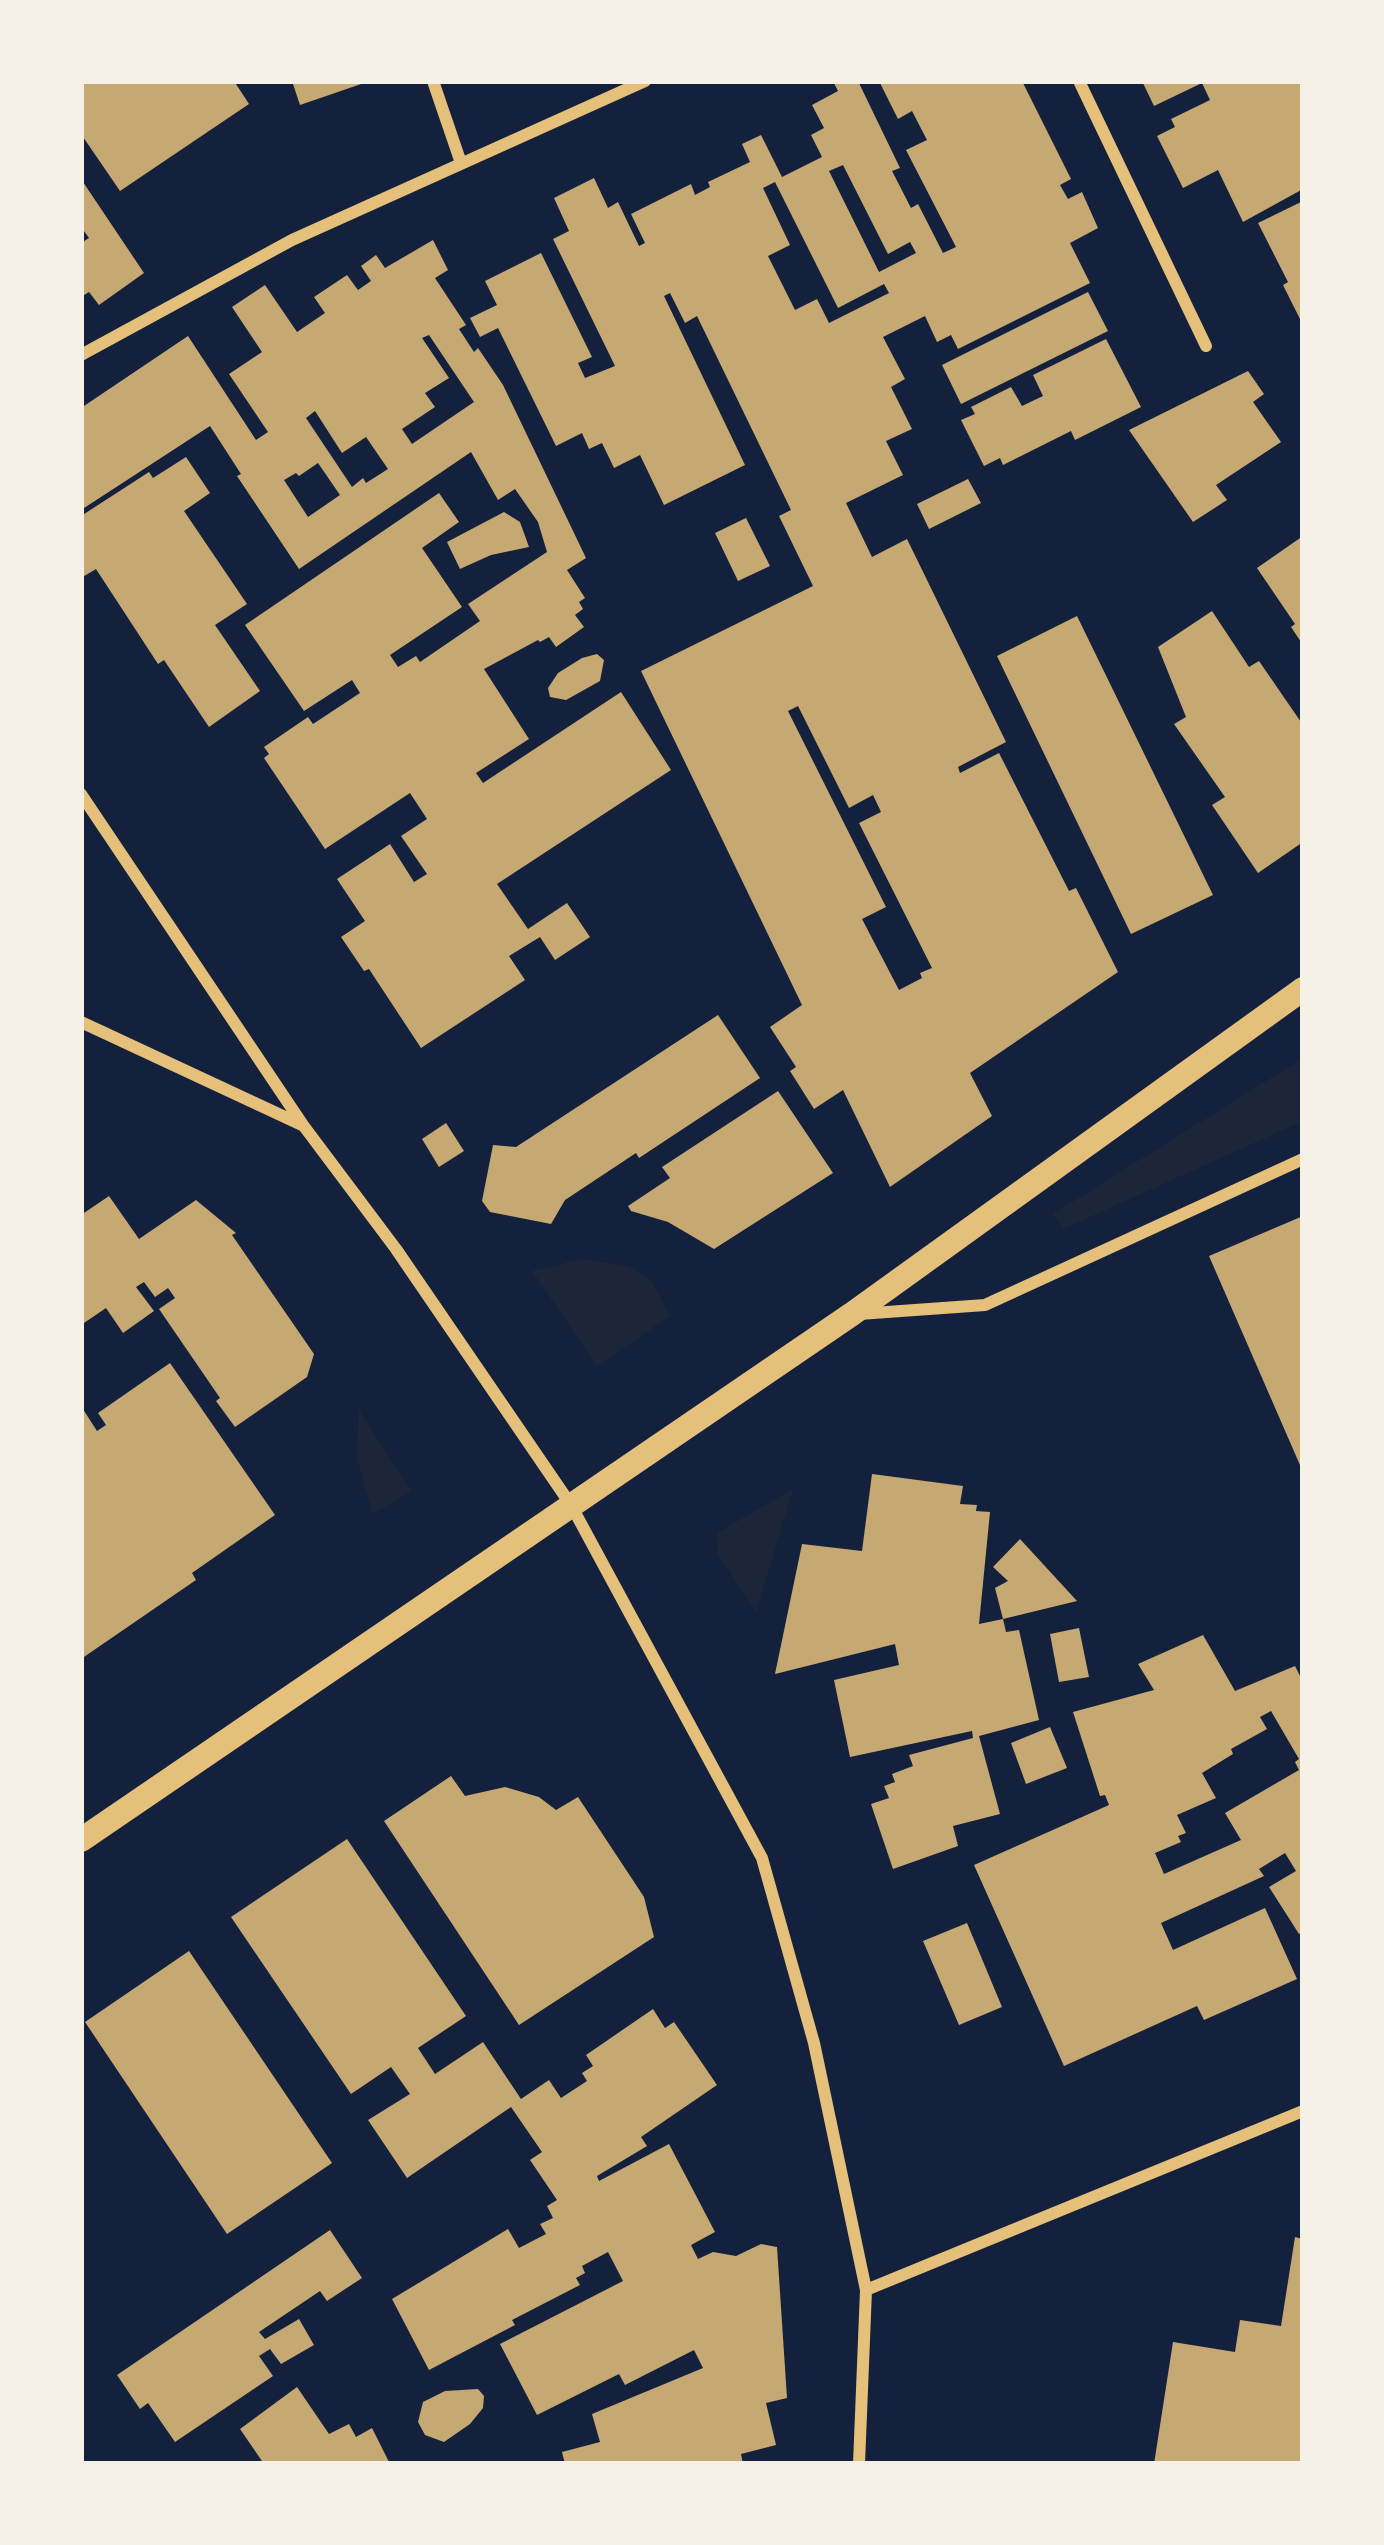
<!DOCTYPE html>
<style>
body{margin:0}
#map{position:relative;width:1384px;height:2545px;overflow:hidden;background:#14213d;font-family:"Exo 2",sans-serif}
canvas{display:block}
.frame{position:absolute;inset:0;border:84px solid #f6f1e7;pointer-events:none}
</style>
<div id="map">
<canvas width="1384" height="2545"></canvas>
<div class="frame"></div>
</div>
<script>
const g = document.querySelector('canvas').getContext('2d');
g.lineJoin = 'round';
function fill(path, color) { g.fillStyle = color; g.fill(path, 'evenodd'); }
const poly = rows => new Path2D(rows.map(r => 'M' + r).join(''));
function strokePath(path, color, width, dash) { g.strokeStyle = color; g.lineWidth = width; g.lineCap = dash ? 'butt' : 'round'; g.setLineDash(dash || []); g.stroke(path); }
fill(poly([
 [1303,1058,1303,1121,1063,1229,1053,1214],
 [581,1259,629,1266,652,1282,670,1316,597,1366,532,1271],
 [359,1410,411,1491,373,1514,357,1459],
 [793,1489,756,1612,718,1554,717,1533]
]), '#1d2539');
fill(poly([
 [85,81,234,81,249,104,120,191,81,134,81,83],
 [292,81,366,81,367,82,300,105],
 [833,81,858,81,900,168,892,171,911,208,918,204,943,253,956,247,906,150,927,140,912,111,898,119,879,81,1022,81,1071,179,1060,185,1068,199,1082,192,1098,228,1070,243,1090,283,958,349,951,335,937,342,925,316,883,337,905,379,891,387,912,429,886,441,903,475,846,503,872,557,907,539,1006,742,958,767,960,773,999,753,1069,891,1076,888,1118,972,970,1073,992,1116,890,1187,843,1090,814,1109,790,1071,796,1067,770,1027,802,1005,641,671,813,586,779,516,791,510,697,316,685,323,670,293,664,296,745,465,664,505,640,455,614,468,602,443,589,449,582,433,556,446,498,328,480,337,470,318,497,305,485,281,541,253,592,357,578,363,585,378,615,366,553,239,569,231,554,198,594,178,608,208,618,202,639,246,645,243,631,214,691,184,695,195,710,187,708,182,750,162,742,144,761,135,782,177,822,157,811,135,824,128,812,105,838,91],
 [843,165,888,254,910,242,916,253,879,272,829,171],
 [775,182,838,308,884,284,889,293,829,323,817,299,795,310,768,256,790,245,763,188],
 [798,706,849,808,873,795,881,812,859,823,932,968,920,973,922,978,899,990,862,919,886,907,788,711],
 [1142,81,1303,81,1303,189,1243,222,1218,170,1183,188,1157,136,1175,127,1171,119,1210,100,1202,83,1154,106],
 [81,179,144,273,99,305,89,292,81,297,81,243,89,238,81,227],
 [1303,201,1303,325,1283,285,1288,282,1258,223],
 [433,240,448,270,435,278,466,325,459,329,474,352,478,348,503,385,586,558,567,570,585,598,579,602,583,609,575,615,584,627,556,647,549,637,540,642,538,640,484,669,529,739,476,773,483,783,621,692,671,770,497,884,528,929,567,903,590,937,555,960,540,937,509,956,525,980,421,1048,369,969,364,971,341,937,365,921,337,879,390,844,414,882,427,874,401,836,427,819,410,793,325,849,264,758,269,754,264,747,308,717,313,724,360,693,352,680,304,711,245,625,439,493,459,522,422,548,462,607,390,655,398,667,416,656,420,662,480,621,468,604,547,552,538,522,515,489,498,500,471,452,299,569,237,476,241,474,210,426,81,510,81,408,188,336,256,440,268,432,229,374,262,352,232,307,265,285,297,332,325,313,314,297,347,275,358,290,371,281,361,266,376,255,385,268],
 [429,335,474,402,412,444,402,429,435,407,425,393,449,378,422,338],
 [315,411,342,453,366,437,388,469,366,483,363,478,352,487,306,418],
 [318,463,340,495,308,517,284,480,296,473,299,476],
 [1088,292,1108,331,961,404,942,365],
 [1106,339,1141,407,1075,440,1071,431,1003,465,1000,458,984,466,961,420,975,414,971,407,1011,387,1022,406,1043,396,1033,375],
 [1248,371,1264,394,1253,402,1281,442,1216,485,1227,500,1193,522,1129,430],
 [186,457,210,493,184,511,247,604,215,625,260,691,209,727,164,660,158,664,96,569,81,578,81,516,149,472,153,478],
 [968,479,981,503,929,529,917,504],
 [504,512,520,522,529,547,491,555,460,569,447,542],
 [746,518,770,566,738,581,715,533],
 [1303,536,1303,645,1291,627,1295,624,1257,568],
 [1212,611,1249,667,1259,661,1303,725,1303,842,1258,873,1212,805,1225,797,1174,724,1186,717,1158,647],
 [1077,616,1213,895,1131,934,997,656],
 [597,654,604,660,600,681,566,700,550,697,548,688,558,673,582,658],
 [718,1015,760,1078,639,1158,636,1153,565,1200,551,1224,490,1212,482,1201,493,1145,516,1147],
 [778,1091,833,1173,714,1249,668,1222,631,1211,628,1206,670,1178,662,1167],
 [446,1123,464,1151,439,1167,422,1139],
 [109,1196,139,1239,196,1200,236,1233,232,1235,314,1354,307,1377,235,1427,216,1401,220,1398,159,1309,175,1298,168,1288,155,1297,144,1282,136,1287,154,1311,123,1333,106,1308,81,1325,81,1215],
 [1303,1216,1303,1472,1209,1256],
 [170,1363,275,1515,192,1573,196,1580,81,1659,81,1406,97,1431,106,1425,98,1413],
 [872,1474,963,1486,960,1504,977,1505,976,1511,990,1512,979,1624,1003,1619,995,1588,1008,1581,993,1567,1020,1539,1077,1601,1003,1619,1006,1632,1019,1630,1039,1720,979,1736,1000,1814,953,1826,958,1846,893,1869,871,1804,889,1798,884,1786,895,1782,892,1774,913,1766,909,1755,973,1738,972,1731,850,1757,834,1680,899,1665,895,1644,775,1674,802,1544,862,1551],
 [1079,1628,1089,1677,1059,1682,1050,1634],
 [1203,1635,1235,1691,1295,1666,1303,1682,1303,1932,1299,1934,1269,1887,1296,1871,1285,1853,1259,1869,1264,1876,1161,1923,1173,1950,1265,1908,1297,1979,1204,2020,1197,2006,1064,2066,974,1865,1109,1805,1105,1795,1100,1796,1073,1712,1154,1690,1138,1664],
 [1271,1711,1299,1759,1295,1762,1299,1770,1225,1813,1241,1840,1164,1874,1155,1853,1181,1842,1178,1836,1186,1833,1177,1815,1216,1798,1202,1773,1233,1754,1231,1749,1267,1729,1260,1717],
 [1050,1727,1067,1768,1026,1784,1011,1743],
 [451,1776,465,1796,505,1787,539,1797,556,1810,578,1797,644,1897,654,1937,519,2025,384,1821],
 [347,1839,466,2016,418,2048,435,2074,483,2042,521,2099,549,2080,561,2098,587,2081,582,2073,593,2066,586,2055,653,2009,665,2028,674,2022,717,2085,641,2137,647,2146,597,2176,599,2181,669,2144,715,2232,691,2245,698,2259,713,2252,736,2256,761,2244,777,2247,787,2398,766,2403,776,2445,741,2454,743,2464,565,2464,562,2452,600,2442,592,2414,703,2368,694,2350,625,2385,619,2374,537,2415,500,2344,623,2281,608,2252,582,2266,585,2273,576,2278,580,2285,512,2320,515,2325,429,2370,392,2299,508,2229,519,2248,546,2234,540,2224,553,2218,547,2206,557,2200,530,2160,542,2152,511,2107,407,2178,368,2120,410,2094,391,2067,351,2094,231,1917],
 [967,1923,1002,2007,959,2025,923,1941],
 [189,1951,332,2163,227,2234,85,2022],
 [330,2230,362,2278,327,2301,320,2291,259,2332,265,2339,299,2319,314,2345,281,2364,270,2349,259,2356,273,2376,175,2442,148,2403,140,2409,117,2375],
 [1295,2237,1303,2239,1303,2464,1154,2464,1173,2342,1235,2352,1240,2320,1281,2326],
 [297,2387,329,2434,349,2424,356,2437,372,2428,390,2464,264,2464,240,2429],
 [478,2389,484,2396,483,2408,470,2424,444,2442,425,2435,418,2422,423,2402,445,2391]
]), '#c6a872');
strokePath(poly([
 [433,81,461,163],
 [1079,81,1206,346],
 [81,355,292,240,645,81],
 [81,794,303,1125,396,1249,571,1505,762,1858,814,2043,866,2290,859,2464],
 [81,1022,302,1125],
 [859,1314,985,1305,1303,1159],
 [866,2290,1303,2111]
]), '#e5c07b', 12);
strokePath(poly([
 [81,1840,852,1314,1303,989]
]), '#e5c07b', 24);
</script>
